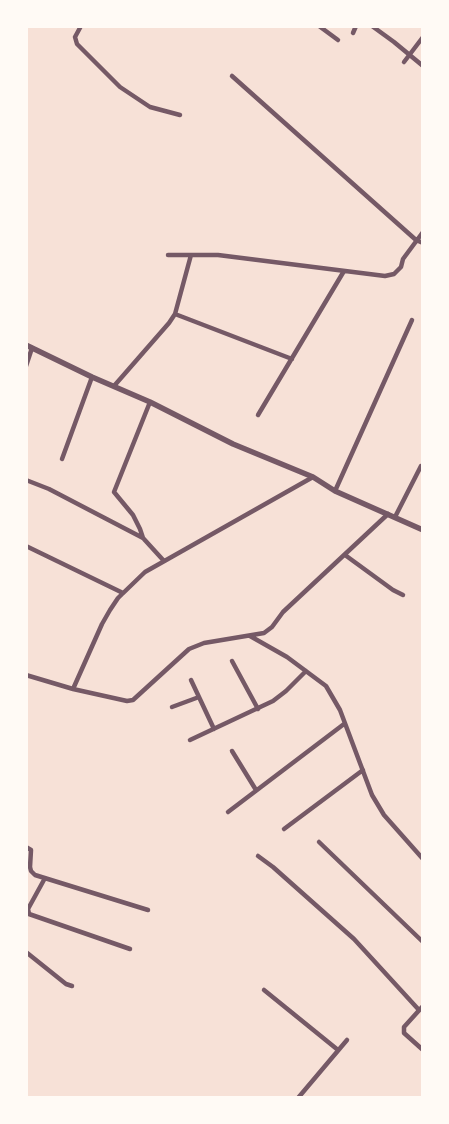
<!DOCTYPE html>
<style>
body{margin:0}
#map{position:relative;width:449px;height:1124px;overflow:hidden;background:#f7e1d7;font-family:"Titillium Web",sans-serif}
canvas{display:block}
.frame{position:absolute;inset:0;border:28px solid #fffaf5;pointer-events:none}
</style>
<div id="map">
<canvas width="449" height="1124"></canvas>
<div class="frame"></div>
</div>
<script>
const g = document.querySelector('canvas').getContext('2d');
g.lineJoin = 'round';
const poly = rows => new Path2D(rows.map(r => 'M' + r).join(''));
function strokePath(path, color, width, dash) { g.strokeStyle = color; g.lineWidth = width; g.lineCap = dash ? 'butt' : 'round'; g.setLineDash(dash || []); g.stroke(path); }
strokePath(poly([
 [81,26,75,37,77,44,120,87,150,107,180,115],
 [319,26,338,40],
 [372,26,394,42,423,66],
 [353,33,356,26],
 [404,62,423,37],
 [232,76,416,240,423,243],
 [168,255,218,255,385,276,394,274,401,267,403,259,423,232],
 [175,314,292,359],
 [26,366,32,348],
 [114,386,169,323,175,314,191,255],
 [258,415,344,271],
 [62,459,92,377],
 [26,480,49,489,143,538,164,561],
 [335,491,412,320],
 [395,517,421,466,423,467],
 [143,538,140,529,133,515,114,492,150,402],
 [26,546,123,593],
 [345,555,393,590,403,595],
 [250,636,287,657,326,686,340,710,372,795,384,815,423,859],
 [232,661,258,709],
 [26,675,73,689,127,701,133,700,189,649,204,643,264,633,272,627,283,612,388,514],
 [191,680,214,729],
 [73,689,102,624,110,610,118,598,145,572,313,477],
 [172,707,199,697],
 [190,740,273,701,286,691,306,671],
 [232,751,256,790],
 [228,812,344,724],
 [284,829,363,770],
 [319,842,423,942],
 [26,847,31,850,30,867,31,871,35,875,148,910],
 [258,856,273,867,354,939,419,1010],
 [45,878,28,909,29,914,130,949],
 [26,952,66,984,72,986],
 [264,990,338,1050],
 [423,1006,404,1027,404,1033,423,1050],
 [298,1098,347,1040]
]), '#755966', 4.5);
strokePath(poly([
 [26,345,92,377,150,402,233,444,313,477,335,491,423,530]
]), '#755966', 5.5);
</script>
